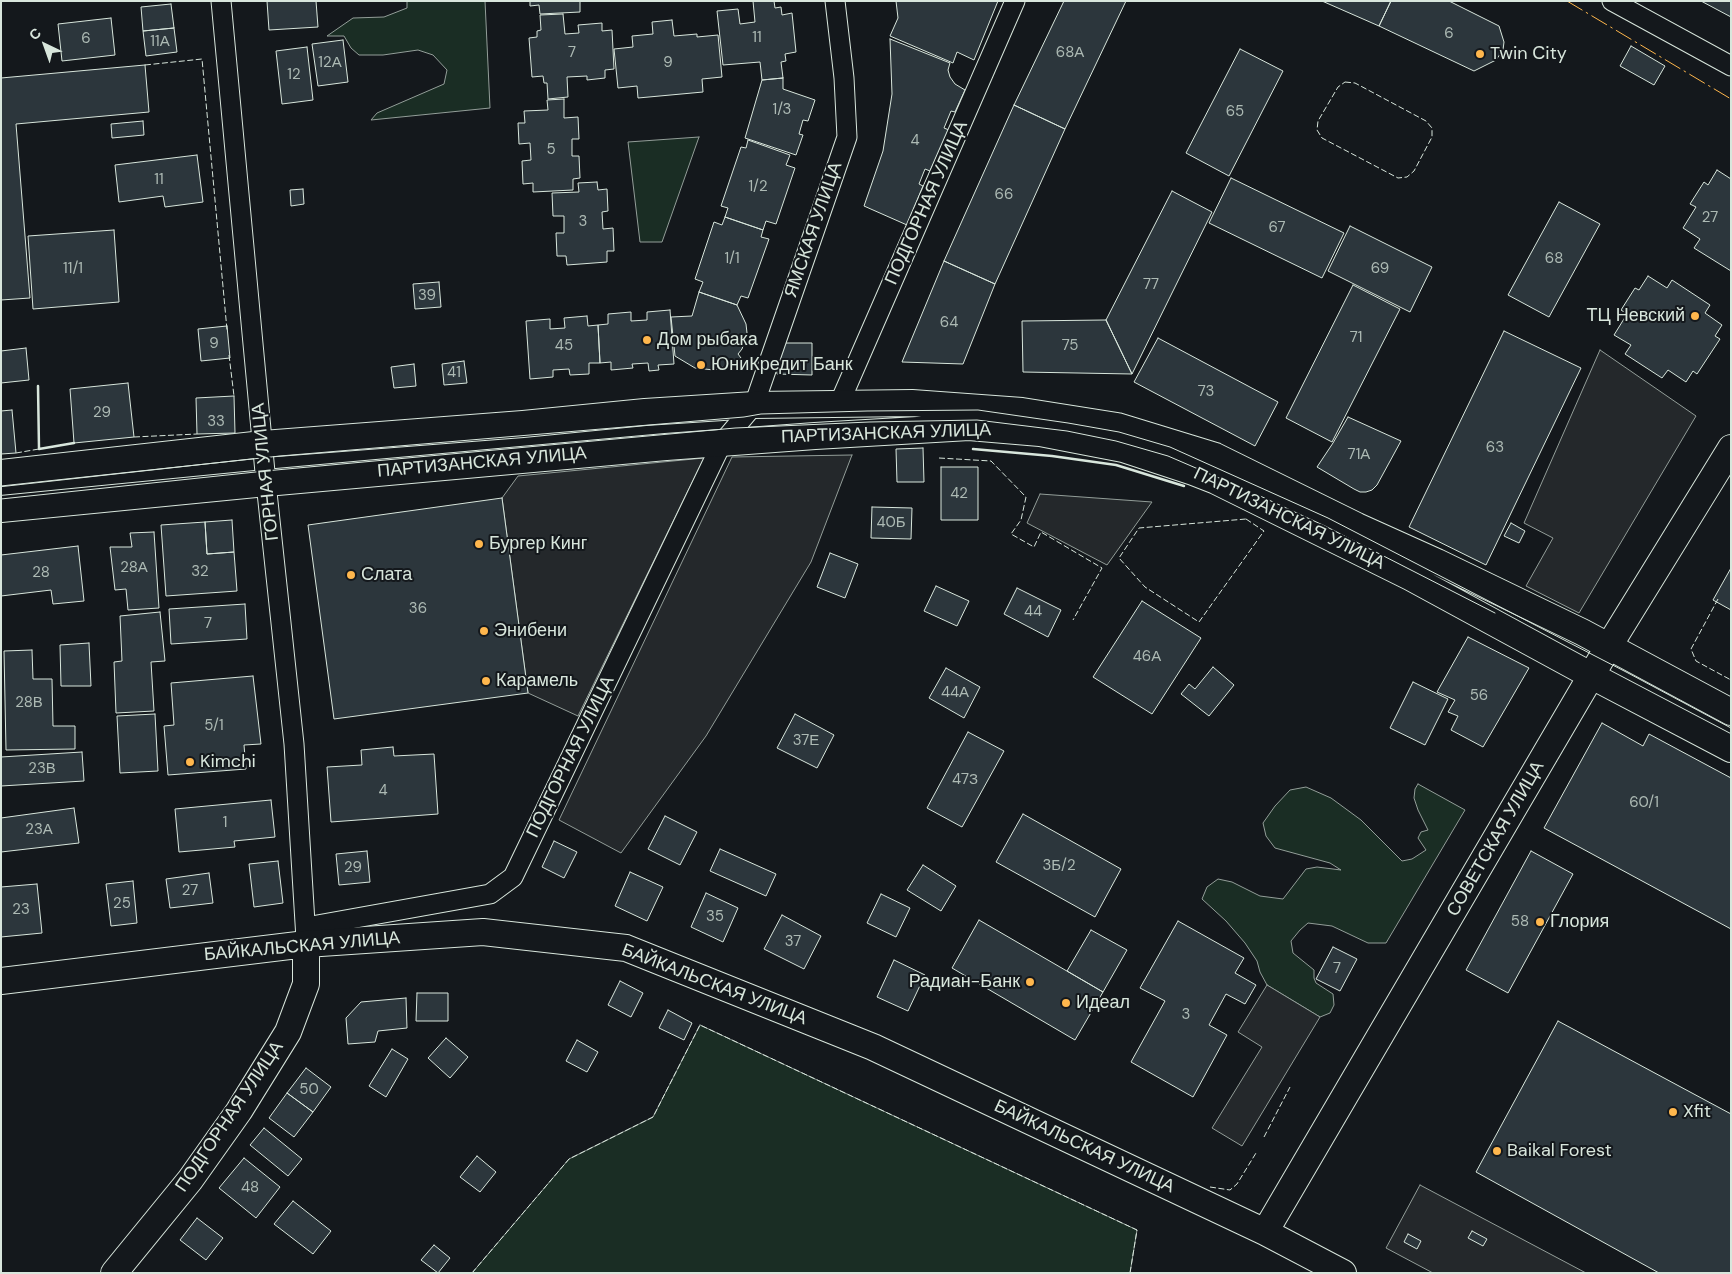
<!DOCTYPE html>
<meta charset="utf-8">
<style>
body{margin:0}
#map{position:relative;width:1732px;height:1274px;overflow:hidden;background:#14181c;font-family:"DM Sans",sans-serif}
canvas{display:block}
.frame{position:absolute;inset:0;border:2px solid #d8e6dc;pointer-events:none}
.north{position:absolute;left:20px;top:20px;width:50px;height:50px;-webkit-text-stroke:4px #14181c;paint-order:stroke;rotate:318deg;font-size:14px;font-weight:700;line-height:20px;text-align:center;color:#d8e6dc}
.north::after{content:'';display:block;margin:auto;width:18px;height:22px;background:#d8e6dc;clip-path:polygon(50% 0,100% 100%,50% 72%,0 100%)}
</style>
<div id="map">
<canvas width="1732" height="1274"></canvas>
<div class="frame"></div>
<div class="north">С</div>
</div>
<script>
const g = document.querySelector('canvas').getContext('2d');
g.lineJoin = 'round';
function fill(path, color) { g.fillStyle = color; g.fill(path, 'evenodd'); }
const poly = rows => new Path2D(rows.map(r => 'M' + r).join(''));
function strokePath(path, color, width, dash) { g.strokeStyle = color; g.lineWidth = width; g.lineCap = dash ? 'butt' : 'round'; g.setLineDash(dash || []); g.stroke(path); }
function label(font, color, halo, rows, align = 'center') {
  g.font = font + ' "DM Sans",sans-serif'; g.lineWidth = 4; g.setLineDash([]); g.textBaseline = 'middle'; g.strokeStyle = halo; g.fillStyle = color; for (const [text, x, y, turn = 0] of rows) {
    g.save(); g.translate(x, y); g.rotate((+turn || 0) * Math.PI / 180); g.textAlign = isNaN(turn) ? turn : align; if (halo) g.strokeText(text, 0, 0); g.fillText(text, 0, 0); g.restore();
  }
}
const green = poly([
 [407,1,485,1,490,108,371,120,377,113,444,84,447,70,433,55,418,50,383,55,359,55,351,48,344,36,327,36,353,18,384,17,407,8,407,1],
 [699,137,662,242,640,242,628,142,699,137],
 [1418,784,1465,810,1386,943,1368,943,1332,926,1308,923,1300,930,1291,941,1293,953,1314,970,1314,978,1316,983,1333,994,1334,1005,1330,1013,1320,1017,1267,985,1260,972,1257,961,1245,943,1226,921,1202,899,1207,887,1218,879,1232,882,1260,896,1283,899,1306,869,1317,867,1341,870,1330,863,1275,848,1266,836,1263,823,1275,806,1290,790,1306,787,1331,798,1361,820,1402,861,1412,859,1426,850,1418,838,1421,832,1428,830,1418,810,1414,798,1415,789,1418,784],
 [700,1025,1137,1230,1130,1273,472,1273,569,1159,653,1117,700,1025]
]);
fill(green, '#1a2d24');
strokePath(green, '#939e99', 1);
const parking = poly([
 [1600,350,1696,416,1579,613,1526,586,1553,538,1524,523,1600,350],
 [852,455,811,562,706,736,621,853,559,820,732,457,852,455],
 [704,458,578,716,528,693,502,498,518,476,704,458],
 [1040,494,1152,502,1107,565,1027,523,1040,494],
 [1267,985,1320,1017,1242,1146,1212,1128,1262,1047,1238,1032,1267,985],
 [1420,1185,1586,1273,1433,1273,1386,1248,1420,1185]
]);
fill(parking, '#24282b');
strokePath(parking, '#939e99', 1);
const building = poly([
 [267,1,316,1,318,27,269,30,267,1],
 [530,1,580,1,580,12,540,14,539,5,530,6,530,1],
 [753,1,774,1,775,8,781,7,782,15,792,13,796,52,785,54,786,61,781,62,783,78,762,80,760,62,723,65,717,11,738,9,740,24,755,22,753,1],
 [896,1,998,1,974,60,957,52,953,63,890,36,898,18,896,1],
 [1064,1,1126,1,1065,129,1014,105,1064,1],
 [1322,1,1391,1,1379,26,1322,1],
 [1391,1,1449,1,1499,26,1504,42,1503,50,1496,60,1474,71,1379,26,1391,1],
 [1701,1,1731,1,1731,17,1701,1],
 [171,4,174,28,143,31,141,7,171,4],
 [563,14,565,34,579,33,578,25,602,23,602,31,612,30,614,69,605,70,605,78,587,80,587,76,567,77,568,97,548,99,547,83,544,83,543,76,532,77,529,38,537,37,537,31,541,30,540,15,563,14],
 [111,18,115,55,62,61,58,24,111,18],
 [672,20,674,36,697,34,697,37,718,35,722,77,702,79,703,92,638,98,637,86,618,88,614,49,633,47,632,36,653,34,652,22,672,20],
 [174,28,177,52,146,56,143,31,174,28],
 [890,39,950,63,948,70,950,77,955,84,965,90,955,112,951,111,944,128,949,130,930,171,925,169,919,184,923,186,907,225,864,206,883,151,892,94,890,39],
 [343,40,348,82,318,86,312,44,343,40],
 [1631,46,1665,66,1654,85,1620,66,1631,46],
 [307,47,313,100,282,104,276,51,307,47],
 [1240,49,1283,71,1229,176,1186,153,1240,49],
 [145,65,149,112,16,124,30,298,1,300,1,78,145,65],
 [783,78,783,89,815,100,808,121,803,120,799,134,803,135,796,155,745,138,762,80,783,78],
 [564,99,564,118,578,117,579,139,572,139,572,156,579,156,580,178,573,179,573,190,533,192,533,183,523,184,522,161,531,160,530,143,519,144,518,123,525,123,524,111,548,110,547,100,564,99],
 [1014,105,1065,129,995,284,944,261,1014,105],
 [143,121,144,135,112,138,111,124,143,121],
 [748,140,790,155,786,165,795,168,776,224,766,221,763,230,725,217,728,208,721,206,741,147,746,148,748,140],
 [197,155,203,202,165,207,163,196,119,202,115,165,197,155],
 [1717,170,1731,179,1731,271,1694,248,1700,239,1683,228,1696,207,1690,204,1704,182,1708,185,1717,170],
 [1231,178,1344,233,1322,278,1209,223,1231,178],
 [597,182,598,190,607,189,608,211,602,212,603,229,613,228,614,251,607,251,607,262,567,265,566,256,557,256,556,233,564,233,564,216,553,216,552,193,579,192,578,183,597,182],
 [303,189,304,204,291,206,290,190,303,189],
 [1172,191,1212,212,1132,374,1106,320,1172,191],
 [1559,202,1600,224,1549,317,1508,295,1559,202],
 [725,217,763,230,761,237,769,239,748,298,741,296,737,305,699,292,703,282,695,279,714,222,722,225,725,217],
 [1350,226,1432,267,1410,312,1328,271,1350,226],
 [114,230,119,302,33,309,28,236,114,230],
 [944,261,995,284,963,364,902,362,944,261],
 [1648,276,1667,288,1672,280,1710,305,1705,313,1722,325,1715,336,1720,339,1697,374,1693,371,1686,382,1668,370,1662,378,1625,354,1631,345,1614,335,1627,314,1621,310,1635,288,1639,290,1648,276],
 [439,282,441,307,415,309,413,284,439,282],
 [1353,285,1400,309,1332,442,1286,418,1353,285],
 [699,292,737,305,746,324,747,333,742,349,738,354,741,358,726,370,723,367,714,370,695,368,675,356,671,317,692,316,699,292],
 [670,310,674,364,658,365,659,370,649,371,648,363,632,364,633,368,611,370,611,362,600,363,598,325,608,324,608,314,631,312,631,321,647,320,647,312,670,310],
 [587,316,588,326,598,325,600,363,589,363,589,374,570,375,569,369,553,370,553,377,530,379,526,321,550,319,550,329,565,328,564,318,587,316],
 [1106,320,1132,374,1023,372,1022,321,1106,320],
 [227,326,230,358,201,361,198,329,227,326],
 [1504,331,1581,368,1486,565,1409,527,1504,331],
 [1158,338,1278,402,1255,446,1134,382,1158,338],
 [776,343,812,343,812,375,777,374,776,343],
 [26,348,29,380,1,383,1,351,26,348],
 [464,361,467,383,444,385,442,364,464,361],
 [414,364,416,386,394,388,391,367,414,364],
 [128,383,134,437,74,443,70,389,128,383],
 [234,396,235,433,197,434,196,398,234,396],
 [12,410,16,453,1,454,1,411,12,410],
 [1348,417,1401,441,1377,485,1372,490,1366,492,1360,492,1354,489,1317,467,1333,443,1348,417],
 [923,448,924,482,897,482,896,449,923,448],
 [941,467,978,467,978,520,941,520,941,467],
 [502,498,528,693,334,719,308,525,502,498],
 [872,507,912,508,911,539,871,538,872,507],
 [232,520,234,552,207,554,205,522,232,520],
 [205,522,207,554,234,552,237,591,166,596,161,525,205,522],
 [1511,523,1525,531,1519,543,1504,536,1511,523],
 [154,532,159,608,128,610,126,589,115,590,110,547,132,547,130,533,154,532],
 [78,546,84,601,53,604,51,590,1,596,1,555,78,546],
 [830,553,858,564,845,598,817,587,830,553],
 [1731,568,1731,610,1713,600,1731,568],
 [936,586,969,601,957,626,924,611,936,586],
 [1017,588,1061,610,1048,637,1004,614,1017,588],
 [1142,601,1201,638,1152,714,1093,677,1142,601],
 [245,604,247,639,171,644,169,609,245,604],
 [160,612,165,661,151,662,154,711,116,713,114,662,122,661,120,616,160,612],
 [1468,637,1529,668,1483,747,1451,730,1458,716,1448,712,1455,700,1437,692,1468,637],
 [89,643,91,686,61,686,60,645,89,643],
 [32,650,33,679,52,679,53,726,75,726,75,749,6,750,4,651,32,650],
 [1213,667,1234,685,1209,716,1181,694,1189,684,1195,689,1213,667],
 [946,668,980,687,964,718,929,698,946,668],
 [253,676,261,744,244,745,246,769,168,775,164,726,174,725,171,683,253,676],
 [1413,682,1448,699,1425,745,1390,728,1413,682],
 [155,714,158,771,120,773,117,716,155,714],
 [795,714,834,735,817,768,777,748,795,714],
 [1602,723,1643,746,1649,734,1731,778,1731,929,1544,828,1602,723],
 [968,732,1004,751,962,827,927,808,968,732],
 [393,747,394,756,434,754,438,814,331,822,327,767,362,765,361,750,393,747],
 [82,752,84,781,1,786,1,757,82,752],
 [271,800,275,837,234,841,235,847,179,852,175,809,271,800],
 [74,808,79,843,1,852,1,818,74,808],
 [1023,814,1121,869,1095,917,996,862,1023,814],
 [665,816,697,832,680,865,648,849,665,816],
 [554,841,577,852,564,878,542,867,554,841],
 [720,849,776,874,766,896,710,871,720,849],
 [367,851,370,882,339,885,336,854,367,851],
 [1531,851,1573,874,1508,993,1466,970,1531,851],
 [278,861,283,903,254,907,249,864,278,861],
 [923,865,956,886,941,911,907,890,923,865],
 [630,872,663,887,647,921,615,906,630,872],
 [209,873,213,903,170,908,166,879,209,873],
 [133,881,137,923,111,926,106,884,133,881],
 [37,884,42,933,1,937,1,887,37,884],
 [706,893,738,908,723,942,691,927,706,893],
 [881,894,910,908,896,937,867,923,881,894],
 [782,915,821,936,804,969,764,949,782,915],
 [979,920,1103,992,1075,1040,952,968,979,920],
 [1178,921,1244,958,1235,973,1256,985,1245,1004,1226,994,1209,1025,1227,1035,1193,1097,1131,1062,1165,1001,1140,988,1178,921],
 [1091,930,1127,950,1103,992,1067,971,1091,930],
 [1333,947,1357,959,1340,991,1316,979,1333,947],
 [894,960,925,975,908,1011,877,997,894,960],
 [620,981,643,993,631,1017,608,1005,620,981],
 [417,993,448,993,448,1021,416,1021,417,993],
 [406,998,407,1028,378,1031,375,1042,348,1044,346,1018,361,1002,406,998],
 [668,1010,692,1023,684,1040,659,1028,668,1010],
 [1558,1021,1731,1114,1731,1273,1659,1273,1476,1172,1558,1021],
 [446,1038,468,1057,450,1078,428,1058,446,1038],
 [577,1040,598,1052,587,1072,566,1061,577,1040],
 [392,1049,408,1059,386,1097,369,1086,392,1049],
 [306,1068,331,1087,313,1112,287,1093,306,1068],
 [287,1093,313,1112,294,1137,269,1118,287,1093],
 [264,1128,302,1159,288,1176,250,1145,264,1128],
 [477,1156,496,1172,480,1192,460,1177,477,1156],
 [244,1158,280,1187,256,1218,219,1188,244,1158],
 [293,1201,331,1231,313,1254,274,1224,293,1201],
 [197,1218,223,1238,206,1260,180,1240,197,1218],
 [1472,1231,1487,1239,1483,1246,1468,1238,1472,1231],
 [1408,1234,1421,1241,1417,1249,1404,1242,1408,1234],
 [434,1245,450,1258,438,1273,421,1260,434,1245]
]);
fill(building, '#2c363c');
strokePath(building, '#d8e6dc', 1);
const street = poly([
 [221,1,266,483,294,744,306,939],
 [1612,1,1731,66],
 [839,404,1015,1],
 [306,927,490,894,513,877,722,443,754,405,847,137,844,78,835,1]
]);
const secondary = poly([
 [1,473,263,444,523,424,645,412,754,405,912,403,1022,411,1117,426,1215,456,1357,526,1437,562,1582,632,1731,712],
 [1,509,266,483,666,447,815,436,969,427,1040,433,1123,449,1193,472,1216,481,1410,577,1592,676,1731,749],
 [1,981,306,944,483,932,626,948,873,1047,1265,1232,1343,1273],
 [1265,1232,1601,659,1731,448],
 [114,1273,190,1180,239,1111,288,1032,306,984,306,944]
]);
strokePath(street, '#d8e6dc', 21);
strokePath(secondary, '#d8e6dc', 28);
strokePath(street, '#14181c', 19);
strokePath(secondary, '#14181c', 26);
strokePath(poly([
 [1,486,280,456,744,417,761,414,867,411,978,410,1068,423,1119,432,1170,447,1328,518,1628,673,1731,728],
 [1258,495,1325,526,1495,613],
 [1,499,265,471,735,428,869,422,977,420,1067,431,1116,441,1168,456,1240,487]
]), '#d8e6dc', 1);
strokePath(poly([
 [145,65,202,59,227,330],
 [1345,82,1355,83,1426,121,1432,128,1432,137,1414,171,1407,177,1398,178,1322,138,1317,130,1318,121,1338,87,1345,82],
 [229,355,234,396],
 [134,437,197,434],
 [16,453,39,449],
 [939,458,991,461,1026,497,1021,520,1011,534,1034,547,1041,532,1102,568,1073,620],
 [1246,519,1264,531,1199,622,1145,587,1119,558,1139,528,1246,519],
 [1718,599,1691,649,1696,661,1731,680],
 [1264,1137,1290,1087],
 [1210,1187,1230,1190,1237,1184,1256,1153],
 [472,1273,569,1159,653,1117,700,1025,1137,1230,1130,1273]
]), '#d8e6dc', 1, [6, 2.5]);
strokePath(poly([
 [38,386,39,449,74,443],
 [973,449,1052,456,1116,465,1184,486]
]), '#d8e6dc', 2.5);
strokePath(poly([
 [1567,1,1731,99]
]), '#ffb74d', 1, [18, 4, 2.5, 4]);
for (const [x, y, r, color] of [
 [1480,54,5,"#ffb74d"],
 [1695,316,5,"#ffb74d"],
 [647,340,5,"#ffb74d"],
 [701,365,5,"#ffb74d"],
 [479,544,5,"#ffb74d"],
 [351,575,5,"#ffb74d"],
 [484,631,5,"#ffb74d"],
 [486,681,5,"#ffb74d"],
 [190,762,5,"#ffb74d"],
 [1540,922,5,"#ffb74d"],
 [1030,982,5,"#ffb74d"],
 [1066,1003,5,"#ffb74d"],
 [1673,1112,5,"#ffb74d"],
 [1497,1151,5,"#ffb74d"]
]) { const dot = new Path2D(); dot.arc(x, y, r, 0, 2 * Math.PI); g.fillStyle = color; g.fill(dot); strokePath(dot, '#14181c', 2); }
label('15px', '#adbab4', null, [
 ["6",1449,34],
 ["11",757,38],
 ["6",86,39],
 ["11А",160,42],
 ["7",572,53],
 ["68А",1070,53],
 ["12А",330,63],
 ["9",668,63],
 ["12",294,75],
 ["1/3",782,110],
 ["65",1235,112],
 ["4",915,141],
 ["5",551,150],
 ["11",159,180],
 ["1/2",758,187],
 ["66",1004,195],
 ["27",1710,218],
 ["3",583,222],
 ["67",1277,228],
 ["1/1",732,259],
 ["68",1554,259],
 ["11/1",73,269],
 ["69",1380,269],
 ["77",1151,285],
 ["39",427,296],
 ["64",949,323],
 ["71",1356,338],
 ["9",214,344],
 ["45",564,346],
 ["75",1070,346],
 ["41",454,373],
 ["73",1206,392],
 ["29",102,413],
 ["33",216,422],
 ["63",1495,448],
 ["71А",1359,455],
 ["42",959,494],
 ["40Б",891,523],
 ["28А",134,568],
 ["32",200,572],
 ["28",41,573],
 ["36",418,609],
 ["44",1033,612],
 ["7",208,624],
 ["46А",1147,657],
 ["44А",955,693],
 ["56",1479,696],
 ["28В",29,703],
 ["5/1",214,726],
 ["37Е",806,741],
 ["23В",42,769],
 ["47З",965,780],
 ["4",383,791],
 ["60/1",1644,803],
 ["1",225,823],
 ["23А",39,830],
 ["3Б/2",1059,866],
 ["29",353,868],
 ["27",190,891],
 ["25",122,904],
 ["23",21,910],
 ["35",715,917],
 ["58",1520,922],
 ["37",793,942],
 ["7",1337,969],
 ["3",1186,1015],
 ["50",309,1090],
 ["48",250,1188]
]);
label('18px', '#d8e6dc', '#14181c', [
 ["Twin Сity",1490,54],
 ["ТЦ Невский",1685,316,"right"],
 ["Дом рыбака",657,340],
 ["ЮниКредит Банк",711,365],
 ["Бургер Кинг",489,544],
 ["Слата",361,575],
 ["Энибени",494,631],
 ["Карамель",496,681],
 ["Kimchi",200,762],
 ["Глория",1550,922],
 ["Радиан-Банк",1020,982,"right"],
 ["Идеал",1076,1003],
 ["Xfit",1683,1112],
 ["Baikal Forest",1507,1151]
], 'left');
label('18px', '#d8e6dc', '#14181c', [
 ["ПОДГОРНАЯ УЛИЦА",927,203,-66],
 ["ЯМСКАЯ УЛИЦА",814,230,-71],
 ["ПАРТИЗАНСКАЯ УЛИЦА",886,434,-2],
 ["ПАРТИЗАНСКАЯ УЛИЦА",482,463,-5],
 ["ГОРНАЯ УЛИЦА",266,472,-96],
 ["ПАРТИЗАНСКАЯ УЛИЦА",1289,519,26],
 ["ПОДГОРНАЯ УЛИЦА",571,757,-64],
 ["СОВЕТСКАЯ УЛИЦА",1496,839,-60],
 ["БАЙКАЛЬСКАЯ УЛИЦА",302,947,-5],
 ["БАЙКАЛЬСКАЯ УЛИЦА",714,985,21],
 ["ПОДГОРНАЯ УЛИЦА",230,1117,-56],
 ["БАЙКАЛЬСКАЯ УЛИЦА",1084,1147,25]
]);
</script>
